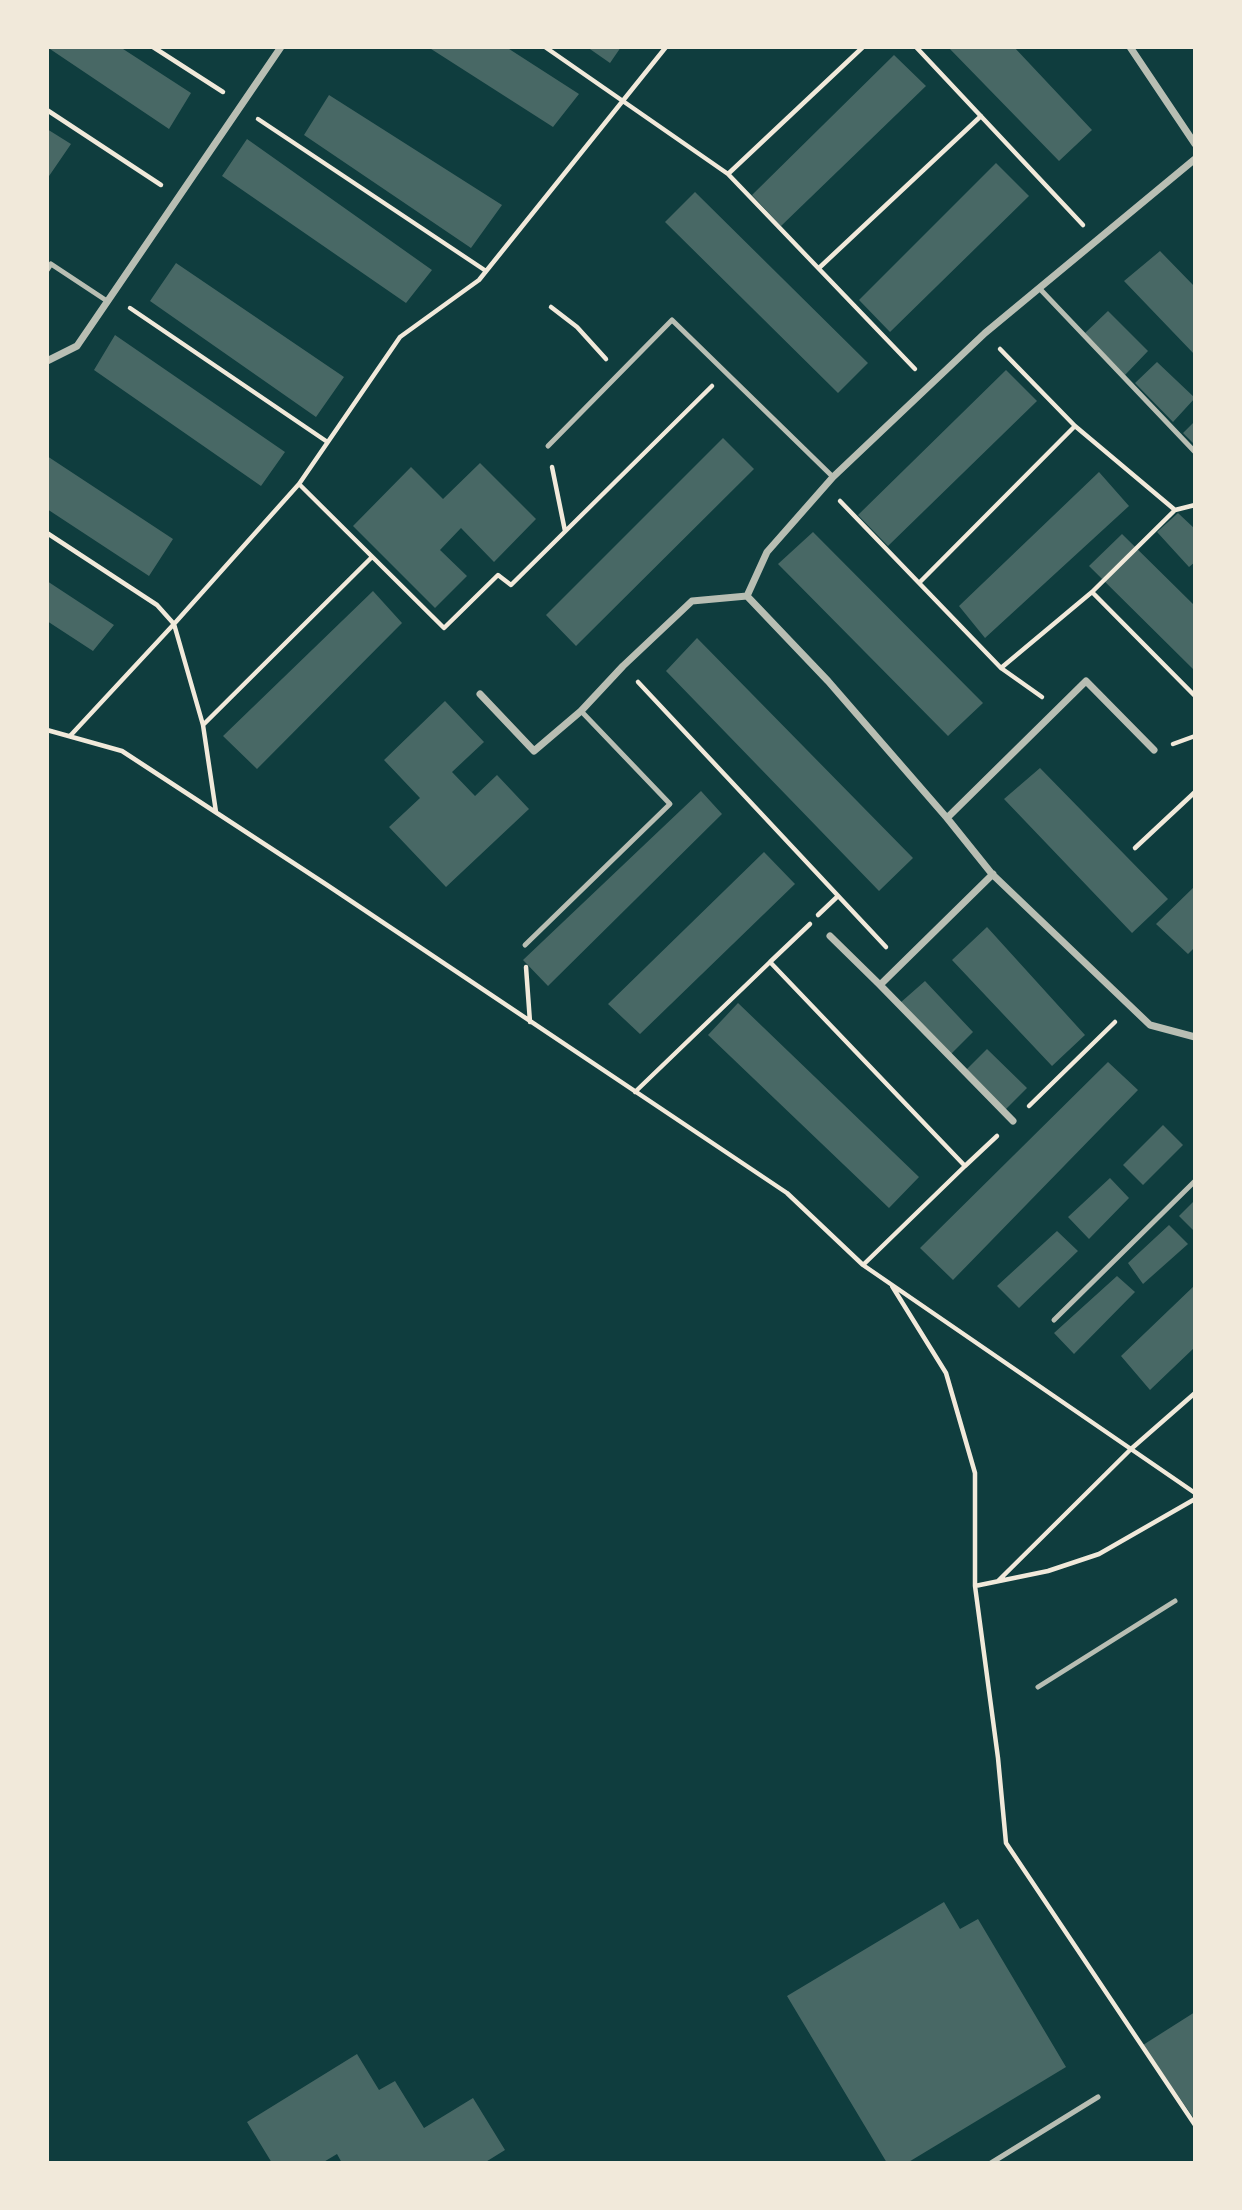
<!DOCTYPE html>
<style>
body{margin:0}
#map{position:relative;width:1242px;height:2210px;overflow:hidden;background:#0f3d3e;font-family:"Alegreya Sans",sans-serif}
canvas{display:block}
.frame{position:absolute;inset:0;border:49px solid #f1e9da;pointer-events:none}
</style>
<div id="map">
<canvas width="1242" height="2210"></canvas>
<div class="frame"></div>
</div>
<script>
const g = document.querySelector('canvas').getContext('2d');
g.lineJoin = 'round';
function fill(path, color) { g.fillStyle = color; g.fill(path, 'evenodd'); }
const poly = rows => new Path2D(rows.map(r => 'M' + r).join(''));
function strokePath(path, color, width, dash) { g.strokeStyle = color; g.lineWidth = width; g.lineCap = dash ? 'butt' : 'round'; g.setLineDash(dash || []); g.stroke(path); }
fill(poly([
 [47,47,120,47,191,93,169,129],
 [428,47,506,47,579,94,553,127],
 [587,47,621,47,610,63],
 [948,47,1014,47,1092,130,1059,161],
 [894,55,926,86,781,226,752,195],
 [329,95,502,205,471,248,304,135],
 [47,129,71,144,47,179],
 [247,139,432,270,406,303,222,176],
 [996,163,1029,196,890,332,859,300],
 [695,192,868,363,838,393,665,222],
 [1160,251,1195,287,1195,355,1124,281],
 [176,263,344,377,316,417,150,301],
 [1108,311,1148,351,1125,375,1085,333],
 [115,335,285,452,261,486,94,370],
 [1157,362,1195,398,1173,422,1135,383],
 [1006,370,1037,401,888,546,858,515],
 [1195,421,1195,445,1183,433],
 [723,438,754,469,576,646,546,615],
 [47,456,173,539,149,576,47,509],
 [480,463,536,519,494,562,461,528,440,550,467,576,435,608,353,526,411,467,443,499],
 [1099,472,1129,506,985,638,959,606],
 [1178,513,1195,529,1195,562,1189,567,1157,532],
 [813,532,983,703,948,736,778,564],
 [1122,534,1195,606,1195,671,1089,566],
 [47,581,114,625,93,651,47,621],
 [373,591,402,623,257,769,223,736],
 [697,638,913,858,879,891,666,671],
 [445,701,484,742,452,772,475,796,497,775,529,809,446,887,389,827,420,798,384,760],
 [1040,768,1168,899,1132,933,1004,799],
 [701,791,722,814,548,986,523,960],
 [764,852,795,884,640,1034,608,1004],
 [1195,886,1195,947,1188,954,1156,924],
 [987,927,1085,1035,1052,1066,952,960],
 [925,981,973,1032,950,1055,900,1003],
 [738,1003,919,1177,889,1208,708,1035],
 [987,1049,1027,1088,1005,1110,965,1071],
 [1108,1062,1138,1090,953,1280,920,1248],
 [1163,1125,1183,1145,1143,1185,1123,1165],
 [1110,1178,1129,1198,1089,1239,1068,1217],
 [1195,1200,1195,1232,1179,1216],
 [1169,1225,1188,1244,1143,1284,1128,1263],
 [1057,1231,1078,1251,1019,1308,997,1286],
 [1117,1276,1135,1292,1074,1354,1054,1333],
 [1195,1285,1195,1347,1150,1390,1121,1356],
 [944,1902,960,1929,978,1919,1066,2067,907,2163,887,2163,787,1996],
 [1195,2012,1195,2120,1143,2045],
 [357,2054,379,2090,395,2081,424,2128,473,2098,505,2150,484,2163,342,2163,337,2154,322,2163,272,2163,247,2122]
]), '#486865');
strokePath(poly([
 [153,47,223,92],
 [545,47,728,174,915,369],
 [916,47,1083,225],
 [47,110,161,185],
 [258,119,486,271],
 [728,174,863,47],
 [819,268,981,116],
 [551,307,577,327,606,359],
 [130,308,326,441],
 [1000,349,1075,426,1175,510,1195,505],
 [552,467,565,531],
 [299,484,444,628,498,575,511,585,712,386],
 [840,501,1001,668,1042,697],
 [47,533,157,605,174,624,203,725,216,812],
 [919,583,1075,426],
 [1092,592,1195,696],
 [1001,668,1092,592,1175,510],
 [638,682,886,947],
 [203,725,372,557],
 [47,730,122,751,327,885,787,1193,863,1265,1195,1493],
 [70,736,174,624,299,484,400,337,479,280,666,47],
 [1173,744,1195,736],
 [1135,848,1195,792],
 [818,915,838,896],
 [770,962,810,924],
 [526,967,530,1022],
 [635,1092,770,962,965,1166,997,1136],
 [1029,1106,1115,1022],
 [863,1265,965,1166],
 [892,1286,946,1373,975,1473,975,1586,998,1758,1006,1843,1195,2125],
 [998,1581,1131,1449,1195,1393],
 [975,1586,1048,1571,1099,1554,1195,1499]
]), '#f1e9da', 4.5);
strokePath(poly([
 [47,270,51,264,107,301],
 [1040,289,1195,452],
 [548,446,672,320,833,477],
 [525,945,670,804,581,711],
 [1054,1320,1195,1181],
 [1038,1687,1175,1601],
 [991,2163,1098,2097]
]), '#b8beb3', 5);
strokePath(poly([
 [1130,47,1195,144],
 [1195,159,985,333,833,477,767,552,747,596,828,681,947,818,992,874,1150,1025,1195,1037],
 [47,361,77,346,281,47],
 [480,694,534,751,581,711,623,666,692,601,747,596],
 [947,818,1086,681,1154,750],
 [993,874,880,985,1013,1121],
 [830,936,880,985]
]), '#b8beb3', 7);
</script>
